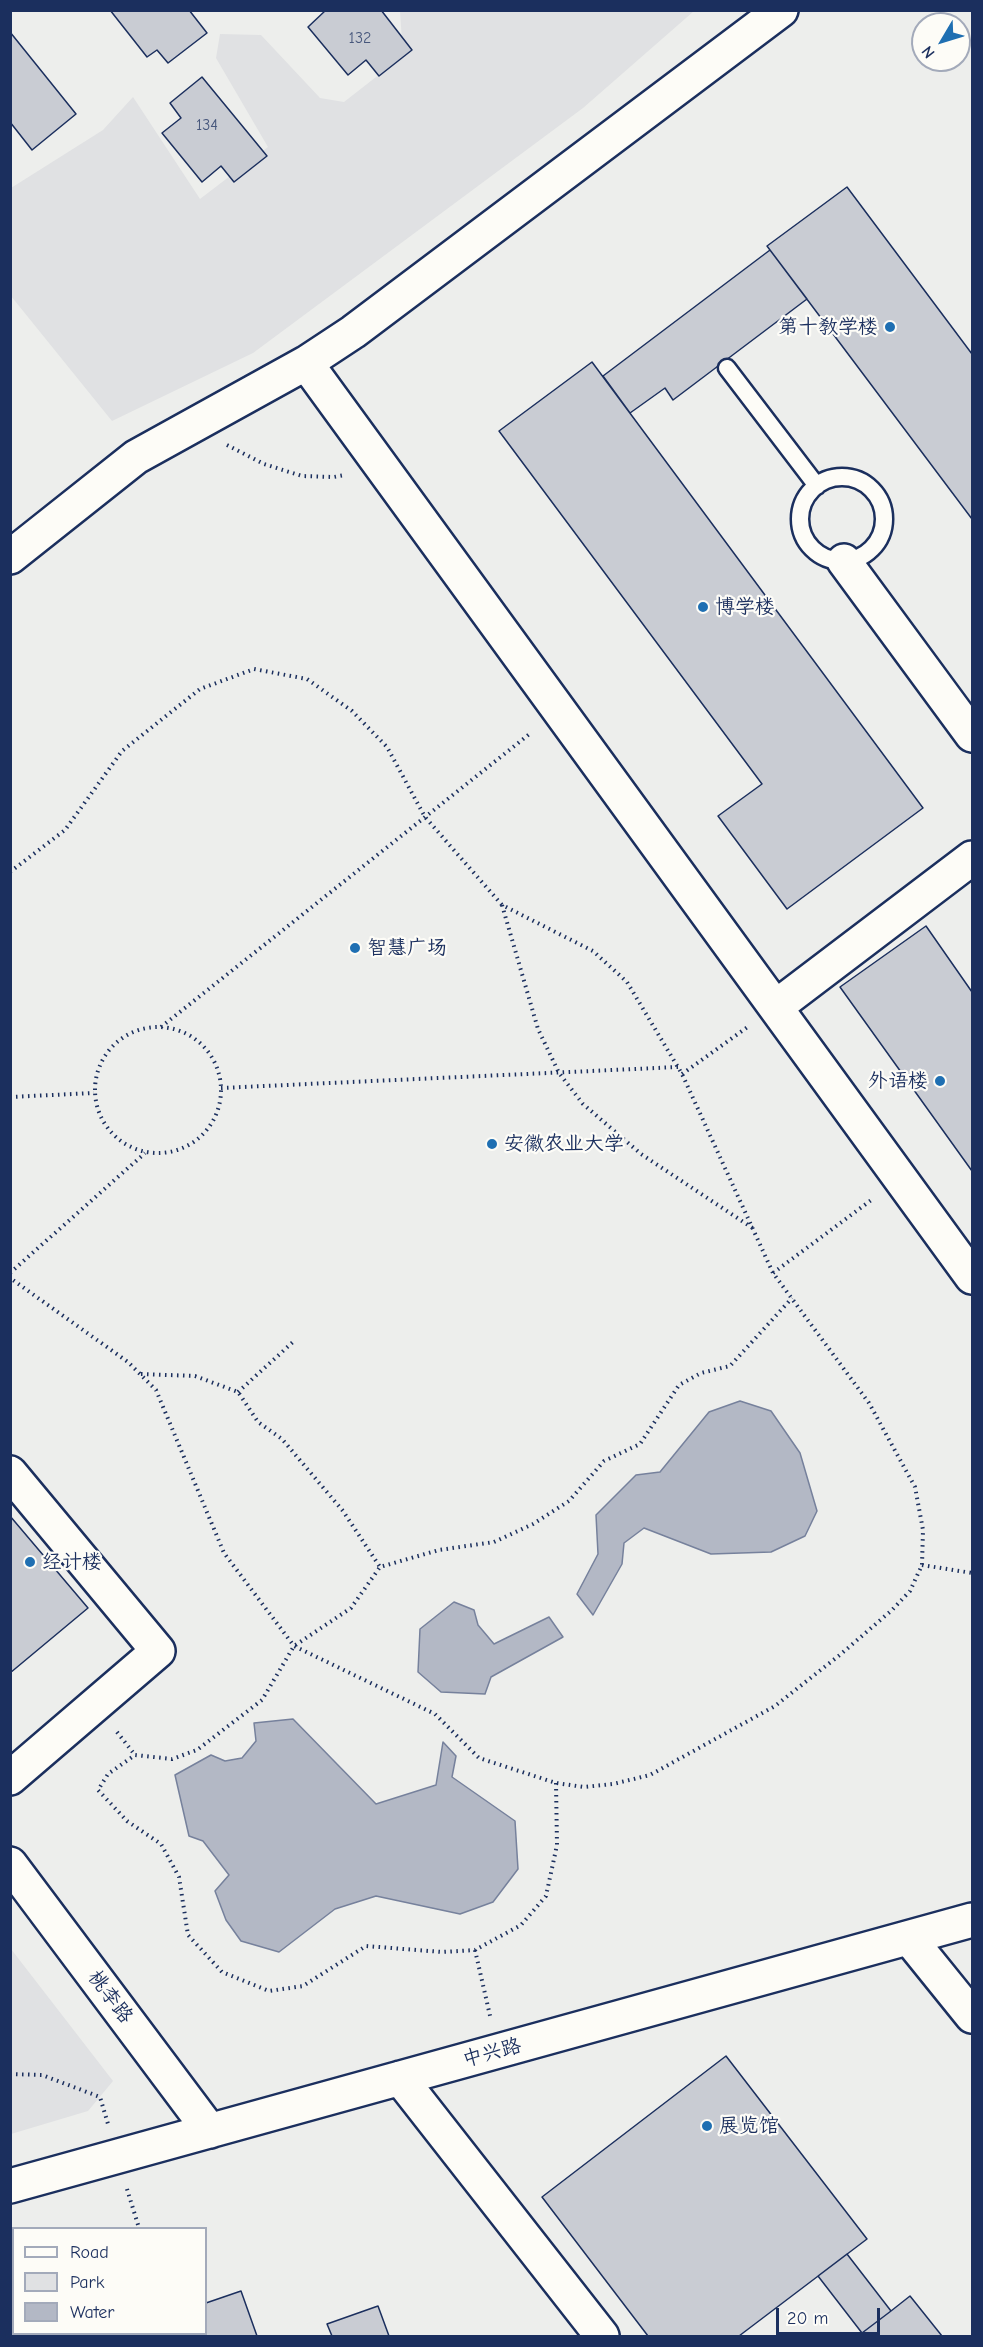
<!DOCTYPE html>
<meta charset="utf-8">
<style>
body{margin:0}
#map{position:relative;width:983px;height:2347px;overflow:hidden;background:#fdfcf7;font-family:"Comic Neue",sans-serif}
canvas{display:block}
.frame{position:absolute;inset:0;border:12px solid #1b2f5e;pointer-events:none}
.legend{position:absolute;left:12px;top:2227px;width:195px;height:108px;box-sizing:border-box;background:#fdfcf7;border:2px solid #a3aaba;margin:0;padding:8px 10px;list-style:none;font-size:18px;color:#1b2f5e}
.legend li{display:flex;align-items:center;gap:12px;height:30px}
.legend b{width:30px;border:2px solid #a3aaba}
.north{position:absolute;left:911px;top:12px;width:60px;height:60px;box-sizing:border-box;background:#fdfcf7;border:2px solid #a3aaba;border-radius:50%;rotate:232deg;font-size:16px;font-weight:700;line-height:24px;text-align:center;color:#1b2f5e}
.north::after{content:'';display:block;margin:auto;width:21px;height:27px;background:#1f6fb2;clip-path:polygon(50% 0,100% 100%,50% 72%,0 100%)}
.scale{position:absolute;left:776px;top:2308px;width:104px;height:27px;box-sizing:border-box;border:3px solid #1b2f5e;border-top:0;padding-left:8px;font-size:18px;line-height:21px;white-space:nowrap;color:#1b2f5e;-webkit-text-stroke:4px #fdfcf7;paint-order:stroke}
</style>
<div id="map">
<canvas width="983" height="2347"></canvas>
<div class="frame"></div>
<ul class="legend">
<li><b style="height:8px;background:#fdfcf7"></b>Road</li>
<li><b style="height:16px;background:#e0e1e3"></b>Park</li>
<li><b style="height:16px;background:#b3b8c5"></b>Water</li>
</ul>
<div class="north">N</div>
<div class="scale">20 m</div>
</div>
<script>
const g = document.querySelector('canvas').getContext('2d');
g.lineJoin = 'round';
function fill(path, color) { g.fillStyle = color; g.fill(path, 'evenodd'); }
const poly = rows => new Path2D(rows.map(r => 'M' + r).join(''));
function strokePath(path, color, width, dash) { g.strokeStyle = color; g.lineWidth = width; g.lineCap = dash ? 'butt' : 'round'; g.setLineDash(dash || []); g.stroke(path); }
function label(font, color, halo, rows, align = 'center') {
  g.font = font + ' "Comic Neue","LXGW WenKai TC",sans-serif'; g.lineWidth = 4.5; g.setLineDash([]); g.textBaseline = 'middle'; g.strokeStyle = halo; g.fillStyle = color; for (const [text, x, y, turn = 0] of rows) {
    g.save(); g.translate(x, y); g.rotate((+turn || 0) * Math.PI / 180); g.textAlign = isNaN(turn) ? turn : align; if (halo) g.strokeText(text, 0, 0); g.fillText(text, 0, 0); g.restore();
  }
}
fill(poly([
 [11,11,972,11,972,2336,11,2336],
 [923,24,959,24,959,60,923,60],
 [14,2228,206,2228,206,2334,14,2334]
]), '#edeeec');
fill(poly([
 [400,11,694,11,583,108,253,353,112,421,11,296,11,188,103,130,133,97,200,199,268,147,216,58,220,34,261,35,320,98,344,102,403,56],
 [11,1949,113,2081,88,2111,11,2134]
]), '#e0e1e3');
const water = poly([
 [740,1401,771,1411,800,1453,817,1511,805,1536,771,1552,711,1554,644,1528,624,1543,622,1564,593,1615,577,1594,598,1554,596,1515,636,1475,660,1472,709,1412,740,1401],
 [454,1602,474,1610,478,1625,494,1644,549,1617,563,1637,491,1677,485,1694,441,1692,418,1672,420,1629,454,1602],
 [293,1719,376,1804,436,1785,443,1742,456,1756,452,1777,515,1821,518,1869,493,1902,460,1914,376,1896,335,1909,279,1952,241,1941,226,1920,215,1891,229,1875,203,1841,189,1836,175,1775,211,1755,225,1761,242,1758,256,1741,254,1723,293,1719]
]);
fill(water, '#b3b8c5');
strokePath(water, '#76819c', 1.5);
const building = poly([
 [110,10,189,10,207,33,168,63,157,50,147,57,110,10],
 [326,10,381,10,412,50,379,76,366,60,348,75,308,27,326,10],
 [10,32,76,114,32,150,10,122,10,32],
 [202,77,267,156,234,182,221,166,202,182,162,133,181,118,170,103,202,77],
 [847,187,972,354,972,519,767,246,847,187],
 [770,250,807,299,673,400,665,388,630,413,603,376,770,250],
 [592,362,923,808,787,909,718,816,762,784,499,431,592,362],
 [926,926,972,992,972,1171,840,987,926,926],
 [10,1516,88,1608,10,1673,10,1516],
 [726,2056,867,2239,739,2336,648,2336,542,2197,726,2056],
 [847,2254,891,2311,862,2333,818,2276,847,2254],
 [241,2291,257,2336,115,2336,114,2334,206,2334,206,2303,241,2291],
 [910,2296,942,2336,858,2336,891,2311,910,2296],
 [378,2306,389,2336,332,2336,327,2324,378,2306]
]);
fill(building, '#c9ccd3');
strokePath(building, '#1b2f5e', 1.5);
const lane = poly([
 [727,368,817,486],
 '800 519a42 42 0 1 1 84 0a42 42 0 1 1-84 0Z'
]);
const street = poly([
 [306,363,972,1277],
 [10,557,136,457,306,363,353,332,781,10],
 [844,561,972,735],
 [777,1006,972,858],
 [10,1473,158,1651,10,1778],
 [10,1864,210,2131],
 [909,1938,972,2016],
 [400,2078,602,2336],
 [10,2186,972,1920]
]);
strokePath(lane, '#1b2f5e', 21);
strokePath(street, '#1b2f5e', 38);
strokePath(poly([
 [227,445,264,464,302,476,334,477,345,475],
 [10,872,65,830,122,751,200,689,254,669,307,679,352,711,387,747,425,817,502,905,593,951,627,982,682,1074,773,1273,869,1403,915,1487,923,1530,922,1565,910,1591,892,1610,841,1654,775,1706,650,1775,613,1784,584,1787,556,1783,479,1758,435,1714,294,1646,224,1553,156,1390,128,1362,10,1278],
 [502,905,538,1029,559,1073,583,1104,641,1154,754,1229],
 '95 1090a63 63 0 1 1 126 0a63 63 0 1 1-126 0Z',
 [161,1027,532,732],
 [682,1074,749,1026],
 [221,1088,678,1067],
 [10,1097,94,1093],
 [10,1273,145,1153],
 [773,1273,874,1198],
 [141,1374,195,1376,238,1392,258,1422,282,1439,343,1511,380,1567],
 [238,1392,293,1342],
 [922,1565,972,1573],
 [117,1732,135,1755],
 [556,1783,557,1845,546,1896,521,1925,475,1950,442,1952,366,1946,303,1986,269,1991,222,1972,188,1935,179,1877,161,1844,127,1821,98,1790,108,1774,135,1755,172,1759,197,1750,262,1700,294,1646,351,1608,380,1567,439,1550,494,1542,533,1524,569,1501,604,1461,640,1444,679,1385,701,1373,730,1366,792,1298],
 [475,1950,491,2020],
 [10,2074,42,2075,100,2097,108,2124],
 [127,2189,139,2228]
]), '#1b2f5e', 4, [1.5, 4.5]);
strokePath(lane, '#fdfcf7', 16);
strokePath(street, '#fdfcf7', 33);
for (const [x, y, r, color] of [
 [890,327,6,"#1f6fb2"],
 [703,607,6,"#1f6fb2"],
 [355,948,6,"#1f6fb2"],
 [940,1081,6,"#1f6fb2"],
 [492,1144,6,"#1f6fb2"],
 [30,1562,6,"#1f6fb2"],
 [707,2126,6,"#1f6fb2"]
]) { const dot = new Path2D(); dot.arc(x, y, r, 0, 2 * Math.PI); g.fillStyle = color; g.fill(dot); strokePath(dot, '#fdfcf7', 2); }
label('16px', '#46567b', null, [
 ["132",360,38],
 ["134",207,125]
]);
label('20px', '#1b2f5e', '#fdfcf7', [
 ["第十教学楼",878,327,"right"],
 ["博学楼",715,607],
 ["智慧广场",367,948],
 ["外语楼",928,1081,"right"],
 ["安徽农业大学",504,1144],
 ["经计楼",42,1562],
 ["展览馆",719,2126]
], 'left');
label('20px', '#1b2f5e', '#fdfcf7', [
 ["桃李路",110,1997,53],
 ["中兴路",492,2053,-15]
]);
</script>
